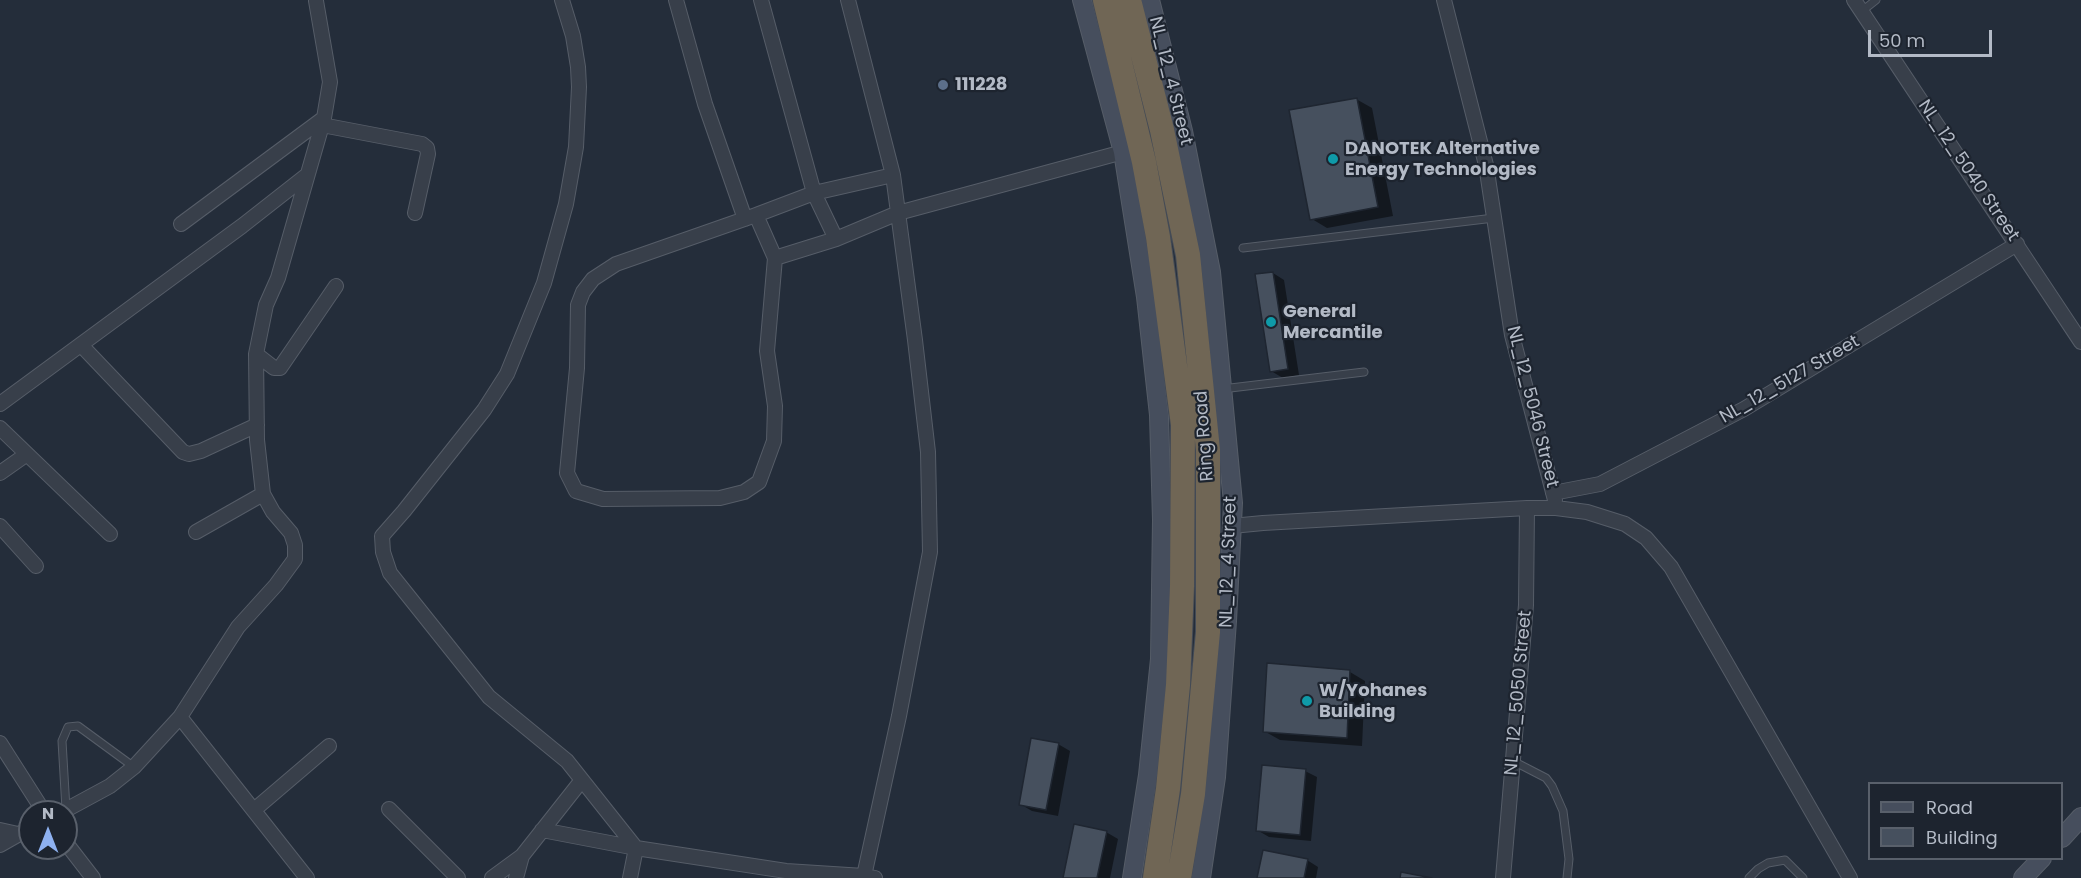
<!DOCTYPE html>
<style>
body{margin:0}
#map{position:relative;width:2081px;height:878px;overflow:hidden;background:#242d3a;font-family:Poppins,sans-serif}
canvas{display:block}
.legend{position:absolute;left:1868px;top:782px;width:195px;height:78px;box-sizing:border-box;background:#1d242f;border:2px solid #59606b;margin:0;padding:8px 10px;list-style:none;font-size:18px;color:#b3bac6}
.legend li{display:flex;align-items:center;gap:12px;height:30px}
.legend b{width:30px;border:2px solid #59606b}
.north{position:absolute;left:18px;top:800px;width:60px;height:60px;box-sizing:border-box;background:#1d242f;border:2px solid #59606b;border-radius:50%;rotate:0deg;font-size:16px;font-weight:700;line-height:24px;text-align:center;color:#b3bac6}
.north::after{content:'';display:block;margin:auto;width:21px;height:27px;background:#8eb1f0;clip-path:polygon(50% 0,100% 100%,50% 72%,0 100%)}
.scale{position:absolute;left:1868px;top:30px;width:124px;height:27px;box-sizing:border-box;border:3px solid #b3bac6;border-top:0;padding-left:8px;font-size:18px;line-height:21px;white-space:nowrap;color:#b3bac6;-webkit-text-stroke:4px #1d242f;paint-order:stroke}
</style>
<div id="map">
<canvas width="2081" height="878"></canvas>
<ul class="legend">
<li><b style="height:8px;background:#464e5d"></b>Road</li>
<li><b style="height:16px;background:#46505e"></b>Building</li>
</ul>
<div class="north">N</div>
<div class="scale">50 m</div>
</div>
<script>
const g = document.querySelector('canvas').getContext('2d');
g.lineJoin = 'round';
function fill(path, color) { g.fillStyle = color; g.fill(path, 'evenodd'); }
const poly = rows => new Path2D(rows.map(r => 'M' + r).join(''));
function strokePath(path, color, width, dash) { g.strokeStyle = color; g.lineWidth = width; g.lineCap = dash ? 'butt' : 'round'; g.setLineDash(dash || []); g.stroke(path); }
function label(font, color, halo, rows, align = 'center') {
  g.font = font + ' Poppins,sans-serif'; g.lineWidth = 4.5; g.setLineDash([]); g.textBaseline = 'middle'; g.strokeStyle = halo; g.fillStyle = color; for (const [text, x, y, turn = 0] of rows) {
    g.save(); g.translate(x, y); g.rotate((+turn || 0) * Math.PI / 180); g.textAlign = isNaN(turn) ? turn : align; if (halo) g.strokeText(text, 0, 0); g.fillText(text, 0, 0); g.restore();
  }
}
fill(poly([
 [1356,99,1372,108,1393,216,1327,228,1312,219],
 [1273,273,1284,280,1299,375,1283,378,1271,371],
 [1350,672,1365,681,1362,746,1280,740,1264,731],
 [1058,744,1070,751,1058,816,1032,811,1020,804],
 [1305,771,1317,777,1311,841,1269,837,1257,830],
 [1106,832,1118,839,1110,878,1064,878],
 [1307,860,1318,867,1316,878,1259,878]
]), '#0007');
const building = poly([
 [1357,98,1378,207,1310,220,1289,110,1357,98],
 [1273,272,1288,369,1270,372,1255,274,1273,272],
 [1267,663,1350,670,1347,738,1263,732,1267,663],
 [1031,738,1059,743,1046,810,1019,805,1031,738],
 [1262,765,1306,769,1300,835,1256,831,1262,765],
 [1074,824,1107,831,1097,878,1063,878,1074,824],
 [1263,850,1308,859,1304,878,1257,878,1263,850],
 [1401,872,1432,878,1400,878,1401,872]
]);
fill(building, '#46505e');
strokePath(building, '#1f2631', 1.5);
const lane = poly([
 [1862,11,1876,0],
 [1243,248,1494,218],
 [1222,389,1364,372],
 [1513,761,1546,778,1552,786,1563,811,1569,859,1567,878],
 [66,809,62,741,68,727,78,726,134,767],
 [1749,878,1758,869,1768,863,1785,860,1803,878]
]);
const street = poly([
 [562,0,573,36,578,67,579,87,576,147,566,204,544,283,507,374,484,410,404,511,382,536,383,552,390,573,489,697,567,761,636,848,630,878],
 [676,0,705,104,745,219],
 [761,0,814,193,836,239],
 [848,0,893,175,915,340,928,452,930,552,899,716,864,876,875,878],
 [1444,0,1486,165,1512,335,1555,500],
 [1854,0,2081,342],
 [322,125,422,144,427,148,428,154,415,213],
 [756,215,775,258,767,351,775,406,774,441,759,482,744,492,720,498,603,499,576,491,567,473,577,368,578,305,583,292,593,279,616,264,756,215,814,193,893,175],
 [181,224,324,118],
 [775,258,836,239,898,213,1123,152],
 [81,345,183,452,189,454,201,451,257,425],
 [256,354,274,368,280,368,336,286],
 [0,404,242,226,307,175],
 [0,428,110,534],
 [0,473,27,454],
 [1553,493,1600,484,1744,409,2017,244],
 [0,526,36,566],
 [1232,526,1263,523,1527,508,1556,508,1587,512,1625,524,1646,538,1671,567,1850,878],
 [196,532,263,494],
 [180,717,307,878],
 [0,743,44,812],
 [389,809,458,878],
 [254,810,329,746],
 [62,812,110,786,134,767,180,717,238,627,276,585,295,559,295,545,291,533,273,512,263,494,257,440,256,354,266,305,278,278,324,118,330,82,316,1],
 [0,830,18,834],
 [542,830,636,848,786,871,864,876],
 [66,843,93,878],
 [0,845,30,828],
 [492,878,522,856,582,780],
 [516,878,522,856],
 [1503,878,1526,605,1527,508]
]);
const secondary = poly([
 [1082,0,1123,152,1146,297,1159,415,1162,520,1160,659,1148,775,1132,878],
 [1150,0,1183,131,1211,272,1233,503,1227,621,1216,777,1201,878],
 [2062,838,2081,817],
 [2023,878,2042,858]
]);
const highway = poly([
 [1105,0,1144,162,1158,237,1183,425,1182,586,1178,685,1168,789,1155,878],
 [1129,0,1162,130,1188,255,1208,450,1208,632,1193,794,1179,878]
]);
strokePath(lane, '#565d68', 9);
strokePath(street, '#565d68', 16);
strokePath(secondary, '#565d68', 20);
strokePath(highway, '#434a55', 26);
strokePath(lane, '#383f4a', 7);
strokePath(street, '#383f4a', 14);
strokePath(secondary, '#464e5d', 18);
strokePath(highway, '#706655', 24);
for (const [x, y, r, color] of [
 [943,85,6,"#5c6f8a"],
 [1333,159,6,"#0f9aa8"],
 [1271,322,6,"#0f9aa8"],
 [1307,701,6,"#0f9aa8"]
]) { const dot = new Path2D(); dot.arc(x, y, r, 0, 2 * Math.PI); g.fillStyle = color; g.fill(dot); strokePath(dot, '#1d242f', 2); }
label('18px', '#b3bac6', '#1d242f', [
 ["NL_12_4 Street",1170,81,76],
 ["NL_12_5040 Street",1968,171,56],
 ["NL_12_5127 Street",1790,380,-30],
 ["NL_12_5046 Street",1532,407,76],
 ["Ring Road",1205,436,-94],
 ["NL_12_4 Street",1229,562,-88],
 ["NL_12_5050 Street",1519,693,-85]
]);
label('bold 18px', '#b3bac6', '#1d242f', [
 ["111228",955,85],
 ["DANOTEK Alternative",1345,149],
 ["Energy Technologies",1345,170],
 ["General",1283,312],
 ["Mercantile",1283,333],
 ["W/Yohanes",1319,691],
 ["Building",1319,712]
], 'left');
</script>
